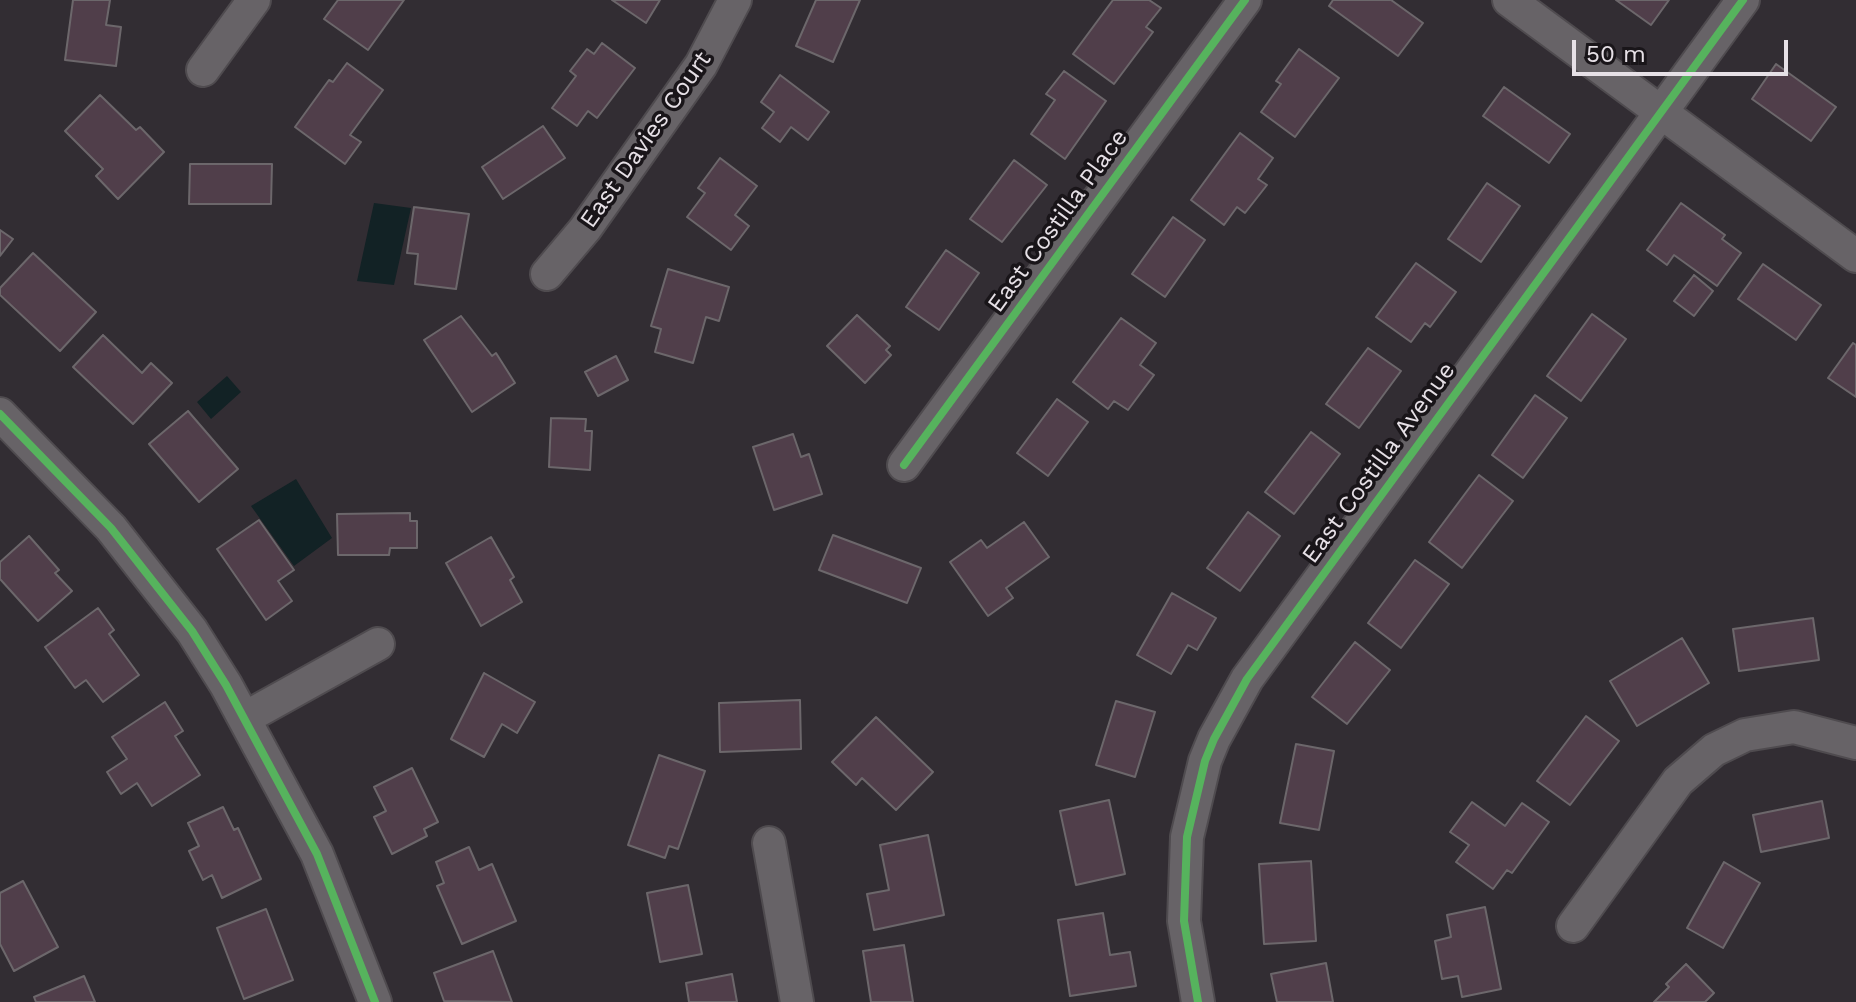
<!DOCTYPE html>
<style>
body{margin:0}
#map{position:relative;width:1856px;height:1002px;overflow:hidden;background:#322d33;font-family:"Work Sans",sans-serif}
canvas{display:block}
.scale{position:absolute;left:1572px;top:40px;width:216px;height:36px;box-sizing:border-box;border:4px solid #e6e0e6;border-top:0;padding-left:10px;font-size:24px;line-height:28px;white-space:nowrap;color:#e6e0e6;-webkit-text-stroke:6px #191519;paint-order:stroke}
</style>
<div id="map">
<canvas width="1856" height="1002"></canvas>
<div class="scale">50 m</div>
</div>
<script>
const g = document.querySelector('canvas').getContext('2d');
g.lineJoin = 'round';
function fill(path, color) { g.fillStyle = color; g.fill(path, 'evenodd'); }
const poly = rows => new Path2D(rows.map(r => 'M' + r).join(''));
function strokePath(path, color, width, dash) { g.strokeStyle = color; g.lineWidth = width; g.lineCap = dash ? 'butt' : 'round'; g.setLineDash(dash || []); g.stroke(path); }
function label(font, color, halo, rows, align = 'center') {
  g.font = font + ' "Work Sans",sans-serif'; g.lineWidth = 7; g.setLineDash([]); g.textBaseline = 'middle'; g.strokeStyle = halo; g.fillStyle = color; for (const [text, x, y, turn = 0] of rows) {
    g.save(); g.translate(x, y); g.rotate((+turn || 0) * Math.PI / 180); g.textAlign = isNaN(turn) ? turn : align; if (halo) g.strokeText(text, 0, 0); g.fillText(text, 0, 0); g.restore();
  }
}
fill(poly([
 [374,203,411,208,394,285,357,281],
 [227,376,241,392,211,419,197,402],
 [296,479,332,538,294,566,251,506]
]), '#122225');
const building = poly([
 [73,0,110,0,106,25,121,27,116,66,65,60,73,0],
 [338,0,404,0,368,50,324,19,338,0],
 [612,0,660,0,646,23,612,0],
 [816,0,860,0,833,62,796,46,816,0],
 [1113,0,1149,0,1161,8,1146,27,1153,32,1114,84,1073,54,1113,0],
 [1333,0,1391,0,1423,23,1398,56,1329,6,1333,0],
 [1616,0,1669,0,1651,25,1616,0],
 [602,43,635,68,597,118,588,111,577,126,552,108,576,76,570,71,587,49,594,54,602,43],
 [1299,49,1339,78,1295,137,1261,112,1281,84,1276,81,1299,49],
 [347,63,383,90,350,135,361,142,345,164,295,127,329,80,333,82,347,63],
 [1776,64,1836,107,1811,141,1752,99,1776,64],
 [1064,71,1106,101,1065,159,1031,134,1055,100,1046,94,1064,71],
 [780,75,829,112,808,140,791,127,780,142,762,128,774,112,761,102,780,75],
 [1504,87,1570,134,1549,163,1483,116,1504,87],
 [100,95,136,130,140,127,164,152,118,199,96,176,103,169,65,131,100,95],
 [543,126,565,158,503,199,482,167,543,126],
 [1240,133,1273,158,1258,179,1267,185,1245,213,1237,207,1224,225,1191,200,1240,133],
 [720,158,757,186,735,215,749,226,731,250,687,217,705,193,698,188,720,158],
 [1014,160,1047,185,1002,242,970,219,1014,160],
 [190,164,272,164,271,204,189,204,190,164],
 [1487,183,1520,206,1481,262,1448,239,1487,183],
 [1681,203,1725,235,1722,239,1741,253,1717,286,1674,255,1667,265,1647,250,1681,203],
 [414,207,469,214,456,289,415,284,418,254,407,253,414,207],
 [1173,217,1205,240,1165,297,1132,274,1173,217],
 [0,230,13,239,0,256,0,230],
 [946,250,979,273,939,330,906,307,946,250],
 [33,253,96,312,60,351,0,295,0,288,33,253],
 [1416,263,1456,292,1430,327,1425,323,1411,342,1376,317,1416,263],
 [1763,264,1821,305,1796,340,1738,299,1763,264],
 [668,269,729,287,719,321,706,317,693,363,655,352,661,329,651,326,668,269],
 [1694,275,1713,291,1694,316,1674,301,1694,275],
 [1592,314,1626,339,1581,401,1547,376,1592,314],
 [857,315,890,346,886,350,891,355,865,383,827,346,857,315],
 [461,316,492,356,496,353,515,383,472,412,424,340,461,316],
 [1121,318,1156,343,1140,365,1154,375,1128,410,1114,401,1108,409,1073,382,1121,318],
 [103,335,142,373,151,363,172,383,133,424,73,367,103,335],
 [1853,343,1856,345,1856,397,1828,378,1853,343],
 [1368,348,1401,371,1359,428,1326,404,1368,348],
 [616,356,628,380,598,396,585,372,616,356],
 [1535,395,1567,418,1523,478,1492,455,1535,395],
 [1057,399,1088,422,1048,476,1017,453,1057,399],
 [188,411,238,469,199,502,149,444,188,411],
 [551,418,586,419,585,431,592,431,590,470,549,467,551,418],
 [1311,432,1340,454,1294,514,1265,492,1311,432],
 [793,434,801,457,809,454,822,494,774,510,753,447,793,434],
 [1479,475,1513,501,1462,568,1429,542,1479,475],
 [1248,512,1280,536,1240,591,1207,568,1248,512],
 [410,513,410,521,417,521,417,548,390,548,389,555,338,555,337,514,410,513],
 [259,520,294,570,278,581,292,601,266,620,217,549,259,520],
 [1024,522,1049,557,1006,588,1013,598,988,616,950,562,981,540,987,548,1024,522],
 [833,535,921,568,907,603,819,570,833,535],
 [29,536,59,570,55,573,72,591,38,621,0,579,0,562,29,536],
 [491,537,514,577,510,580,522,602,481,626,446,563,491,537],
 [1415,560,1449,584,1401,648,1368,623,1415,560],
 [1172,593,1216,618,1197,650,1188,645,1171,674,1137,655,1172,593],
 [98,608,114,630,109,634,139,675,103,702,86,680,75,688,45,647,98,608],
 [1813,618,1819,660,1739,671,1733,629,1813,618],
 [1682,638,1709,683,1637,726,1610,681,1682,638],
 [1355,642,1390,670,1347,724,1312,697,1355,642],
 [484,673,535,702,517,733,502,724,484,757,451,739,484,673],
 [800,700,801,749,720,752,719,703,800,700],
 [1116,701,1155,712,1135,777,1096,765,1116,701],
 [165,702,183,731,175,736,200,775,152,806,137,783,121,794,107,772,127,759,112,737,165,702],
 [1586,716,1619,741,1570,805,1537,781,1586,716],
 [876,717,933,772,896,810,862,778,856,785,832,762,876,717],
 [1296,744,1334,751,1319,830,1280,823,1296,744],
 [659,755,705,771,678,849,669,846,665,858,628,845,659,755],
 [412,768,438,822,424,829,427,836,392,854,374,817,386,811,374,787,412,768],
 [1109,800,1125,874,1076,885,1060,811,1109,800],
 [1822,801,1829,838,1761,852,1753,815,1822,801],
 [1472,802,1505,826,1522,803,1549,822,1512,873,1507,870,1493,889,1456,862,1469,845,1450,832,1472,802],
 [223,807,234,830,238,828,261,879,222,898,212,875,203,880,189,851,199,846,188,823,223,807],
 [928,835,944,915,874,930,867,894,889,890,880,845,928,835],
 [469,847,479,870,492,864,516,921,462,944,437,886,444,883,436,862,469,847],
 [1311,861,1316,941,1264,944,1259,864,1311,861],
 [1724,862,1760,883,1723,948,1687,928,1724,862],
 [23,881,58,947,14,971,0,944,0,893,23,881],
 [688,885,702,954,660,962,647,893,688,885],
 [1485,907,1501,989,1462,997,1458,976,1442,979,1435,941,1451,937,1447,915,1485,907],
 [266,909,293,980,244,999,217,928,266,909],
 [1103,913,1110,955,1130,952,1136,986,1070,996,1058,920,1103,913],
 [904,945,913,1002,871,1002,863,951,904,945],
 [493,951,512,1002,444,1001,434,973,493,951],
 [1326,963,1333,1002,1277,1002,1271,974,1326,963],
 [1686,964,1714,993,1705,1002,1654,1002,1669,987,1666,984,1686,964],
 [732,974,737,1002,689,1002,686,983,732,974],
 [84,976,95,1002,36,1002,34,997,84,976]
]);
fill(building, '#503e4a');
strokePath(building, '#6c676b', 2);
const minor = poly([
 [1509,0,1856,256],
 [203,70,254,0],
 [547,274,585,229,701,65,735,0],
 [0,414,111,528,192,631,226,685,317,854,375,1002],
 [904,465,1245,0],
 [245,718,378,644],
 [769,843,797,1002],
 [1573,926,1678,781,1714,750,1745,735,1794,727,1856,743],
 [1198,1002,1184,921,1187,837,1205,761,1214,739,1247,679,1743,0]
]);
strokePath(minor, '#4f4b4f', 36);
strokePath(minor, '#676367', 32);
strokePath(poly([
 [0,414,111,528,192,631,226,685,317,854,375,1002],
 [904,465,1245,0],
 [1198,1002,1184,921,1187,837,1205,761,1214,739,1247,679,1743,0]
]), '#56b35d', 8);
label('24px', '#e6e0e6', '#191519', [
 ["East Davies Court",646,140,-55],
 ["East Costilla Place",1058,221,-54],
 ["East Costilla Avenue",1379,463,-54]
]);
</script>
